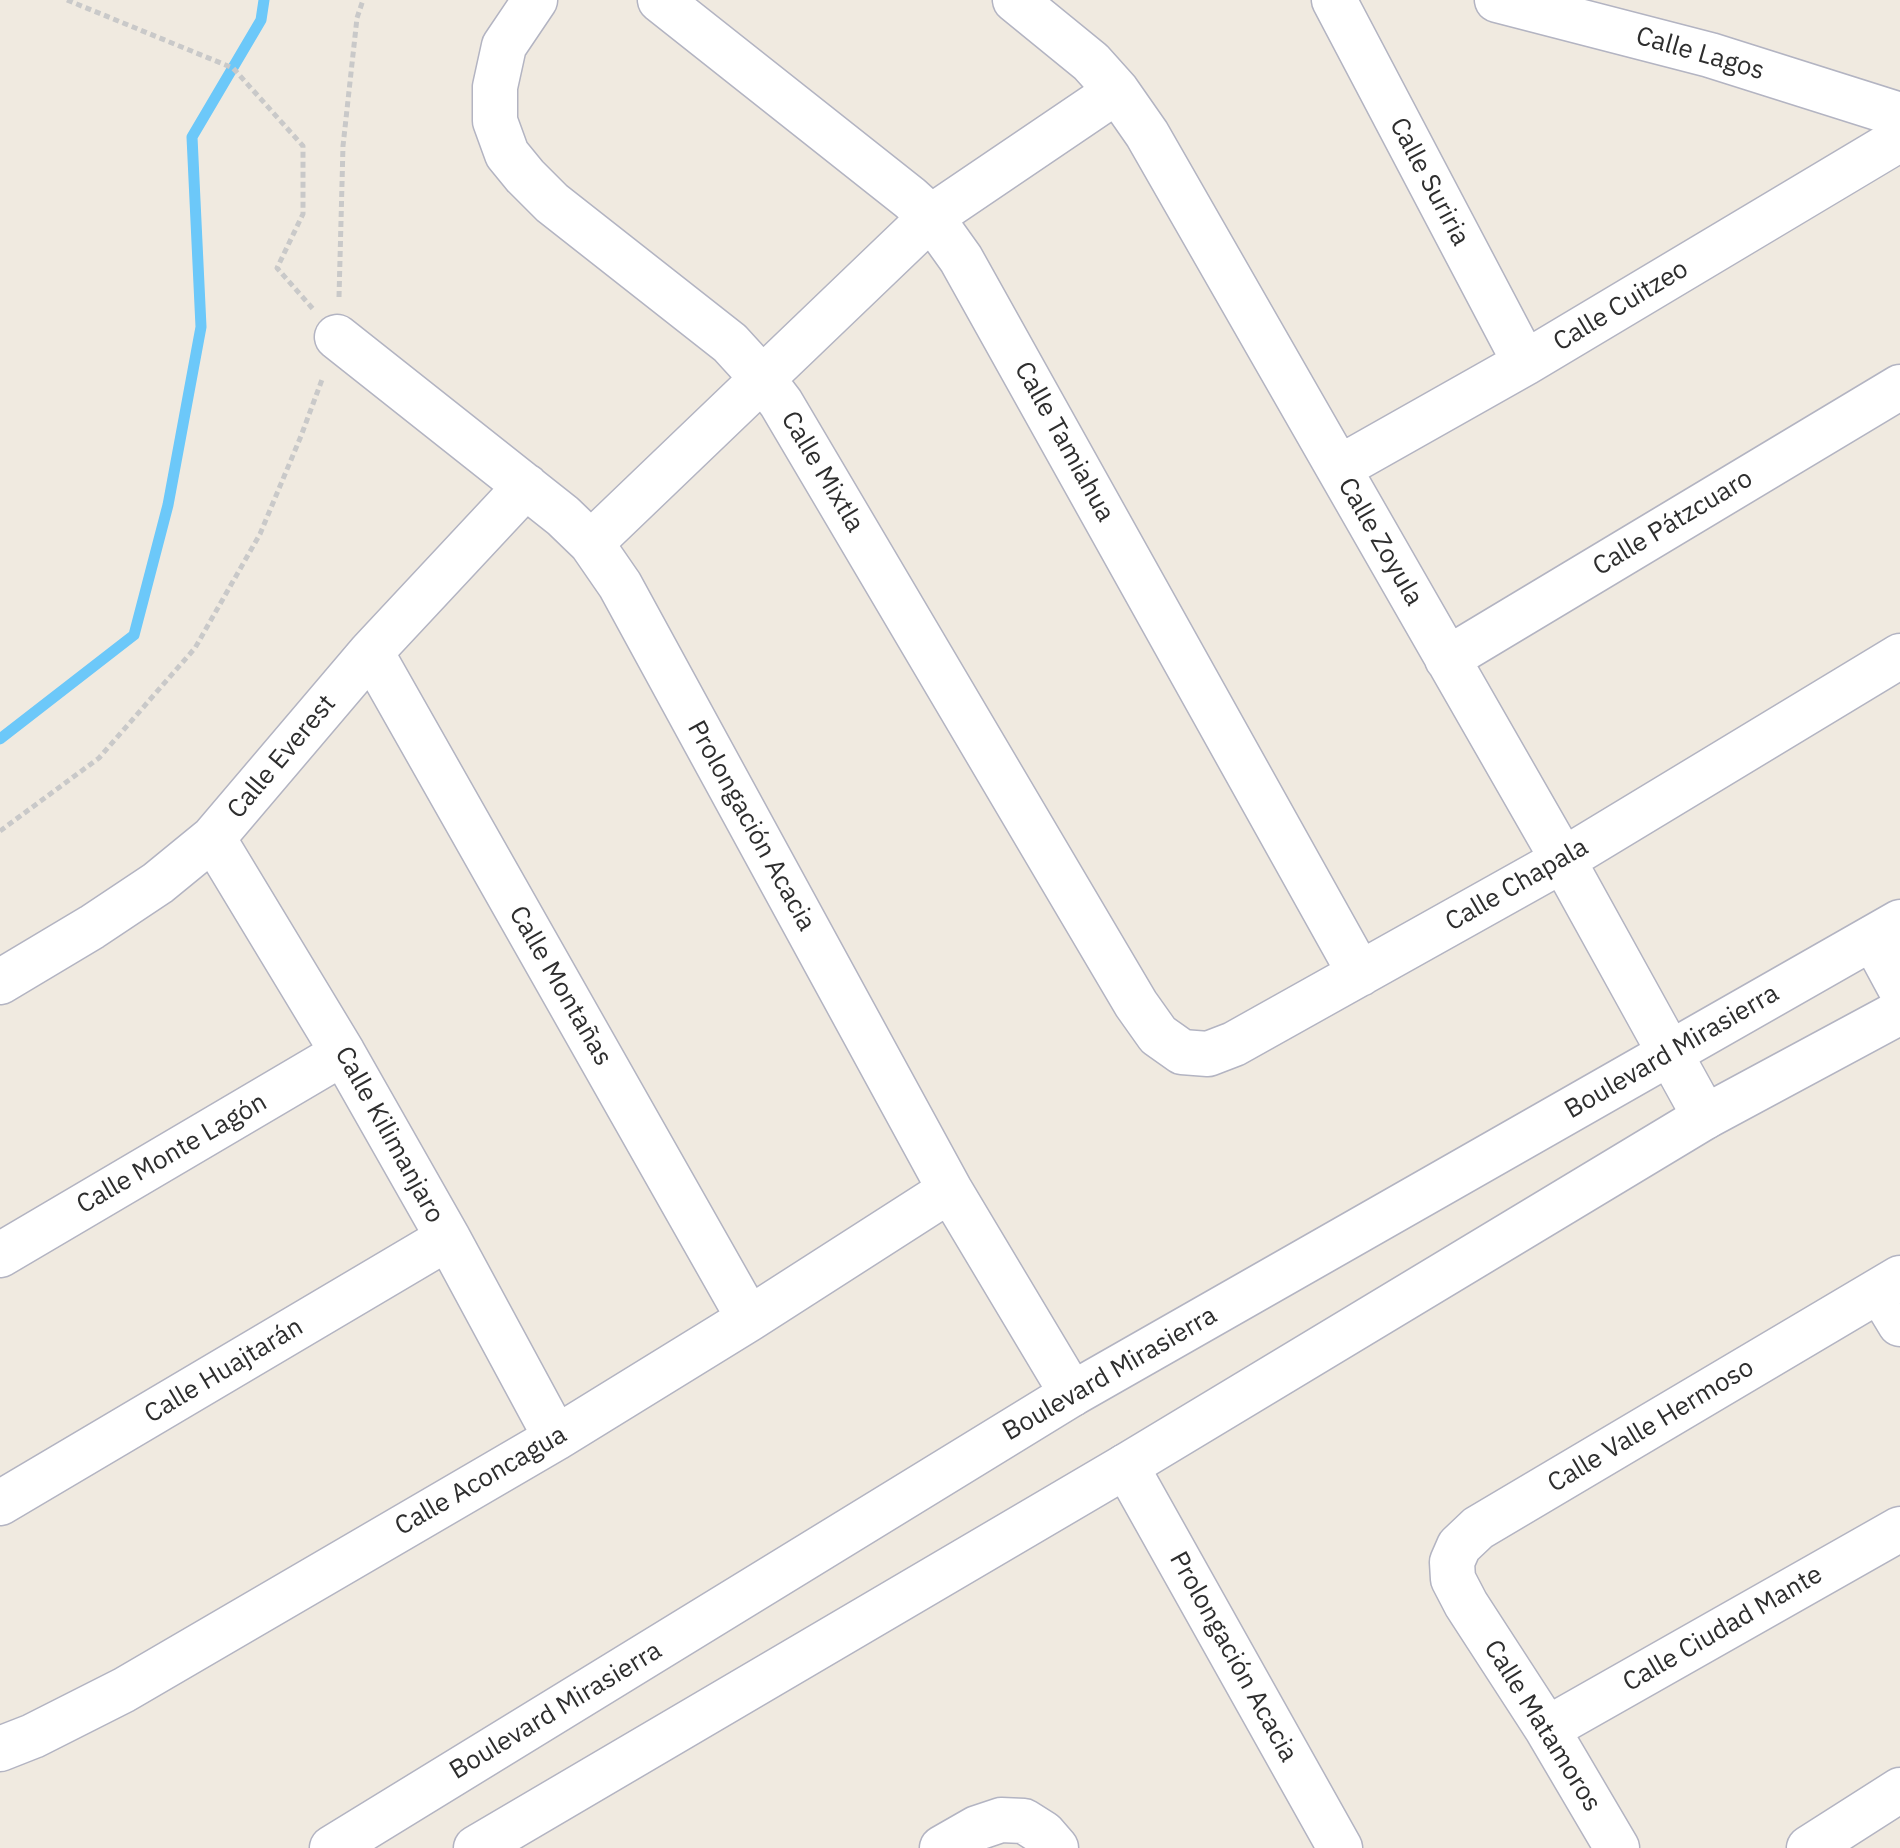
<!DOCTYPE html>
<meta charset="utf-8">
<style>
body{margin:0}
canvas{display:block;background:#f0eae0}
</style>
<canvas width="1900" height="1848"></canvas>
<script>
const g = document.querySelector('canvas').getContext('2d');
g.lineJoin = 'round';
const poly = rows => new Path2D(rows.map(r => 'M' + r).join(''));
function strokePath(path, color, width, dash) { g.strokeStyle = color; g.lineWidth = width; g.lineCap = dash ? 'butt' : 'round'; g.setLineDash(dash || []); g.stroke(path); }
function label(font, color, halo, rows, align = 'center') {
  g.font = font + ' "IBM Plex Sans",sans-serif'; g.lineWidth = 6; g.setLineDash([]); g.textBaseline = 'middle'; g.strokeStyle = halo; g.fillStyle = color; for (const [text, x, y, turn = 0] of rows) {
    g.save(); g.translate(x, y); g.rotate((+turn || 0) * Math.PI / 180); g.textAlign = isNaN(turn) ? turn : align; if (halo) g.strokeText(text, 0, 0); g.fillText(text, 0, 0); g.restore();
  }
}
strokePath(poly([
 [0,739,134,635,168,505,201,327,192,137,261,20,264,0]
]), '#6cc8f9', 11);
const minor = poly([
 [535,0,504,46,495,87,495,121,507,154,525,176,552,203,730,343,762,378,781,403,1136,1004,1158,1035,1182,1052,1208,1054,1234,1044,1563,860,1900,656],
 [660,0,910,198,931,217,961,259,1360,974],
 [1015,0,1091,62,1117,91,1147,134,1563,860,1705,1117],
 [1334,0,1525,363],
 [1497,0,1710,55,1900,115],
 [337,337,563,516,591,543,620,585,950,1190,1072,1394],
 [1339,468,1525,363,1900,139],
 [591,543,931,217,1117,91],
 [371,652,749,1319],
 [1447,659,1900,387],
 [213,838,343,1053,448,1238,556,1438],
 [1873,938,1900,988],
 [0,982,92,927,158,883,213,838,371,652,526,486],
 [0,1255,343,1053],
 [1880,1291,1900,1324],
 [1126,1466,1340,1848],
 [0,1503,448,1238],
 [1547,1729,1900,1529],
 [0,1749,33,1736,124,1690,556,1438,749,1319,950,1190],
 [942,1848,977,1828,1001,1820,1024,1821,1043,1833,1056,1848],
 [1617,1848,1547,1729,1466,1604,1453,1579,1452,1562,1459,1546,1478,1528,1900,1278],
 [1809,1848,1900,1790]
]);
const secondary = poly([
 [332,1848,1072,1394,1900,922],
 [476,1848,1126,1466,1705,1117,1900,1012]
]);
strokePath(minor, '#b3b4c2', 47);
strokePath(secondary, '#b3b4c2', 47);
strokePath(poly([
 [67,0,233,68,303,146,303,214,277,268,313,309],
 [339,297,343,146,357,18,363,0],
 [0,831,99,758,195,648,260,534,301,436,323,377]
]), '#c9c9c9', 5, [6, 4]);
strokePath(minor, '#fff', 44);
strokePath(secondary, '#fff', 44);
label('26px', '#2e2e2e', '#fff', [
 ["Calle Lagos",1700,54,16],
 ["Calle Suriria",1429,182,62],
 ["Calle Cuitzeo",1621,306,-31],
 ["Calle Tamiahua",1064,442,61],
 ["Calle Mixtla",822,472,59],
 ["Calle Pátzcuaro",1673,523,-31],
 ["Calle Zoyula",1380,542,60],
 ["Calle Everest",282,757,-50],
 ["Prolongación Acacia",751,826,61],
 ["Calle Chapala",1517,885,-30],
 ["Calle Montañas",560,986,60],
 ["Boulevard Mirasierra",1672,1052,-30],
 ["Calle Kilimanjaro",389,1135,61],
 ["Calle Monte Lagón",172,1154,-30],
 ["Calle Huajtarán",224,1371,-31],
 ["Boulevard Mirasierra",1110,1374,-30],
 ["Calle Valle Hermoso",1651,1426,-31],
 ["Calle Aconcagua",481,1481,-30],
 ["Calle Ciudad Mante",1723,1629,-30],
 ["Prolongación Acacia",1233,1657,61],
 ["Boulevard Mirasierra",556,1711,-31],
 ["Calle Matamoros",1542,1726,58]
]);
</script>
